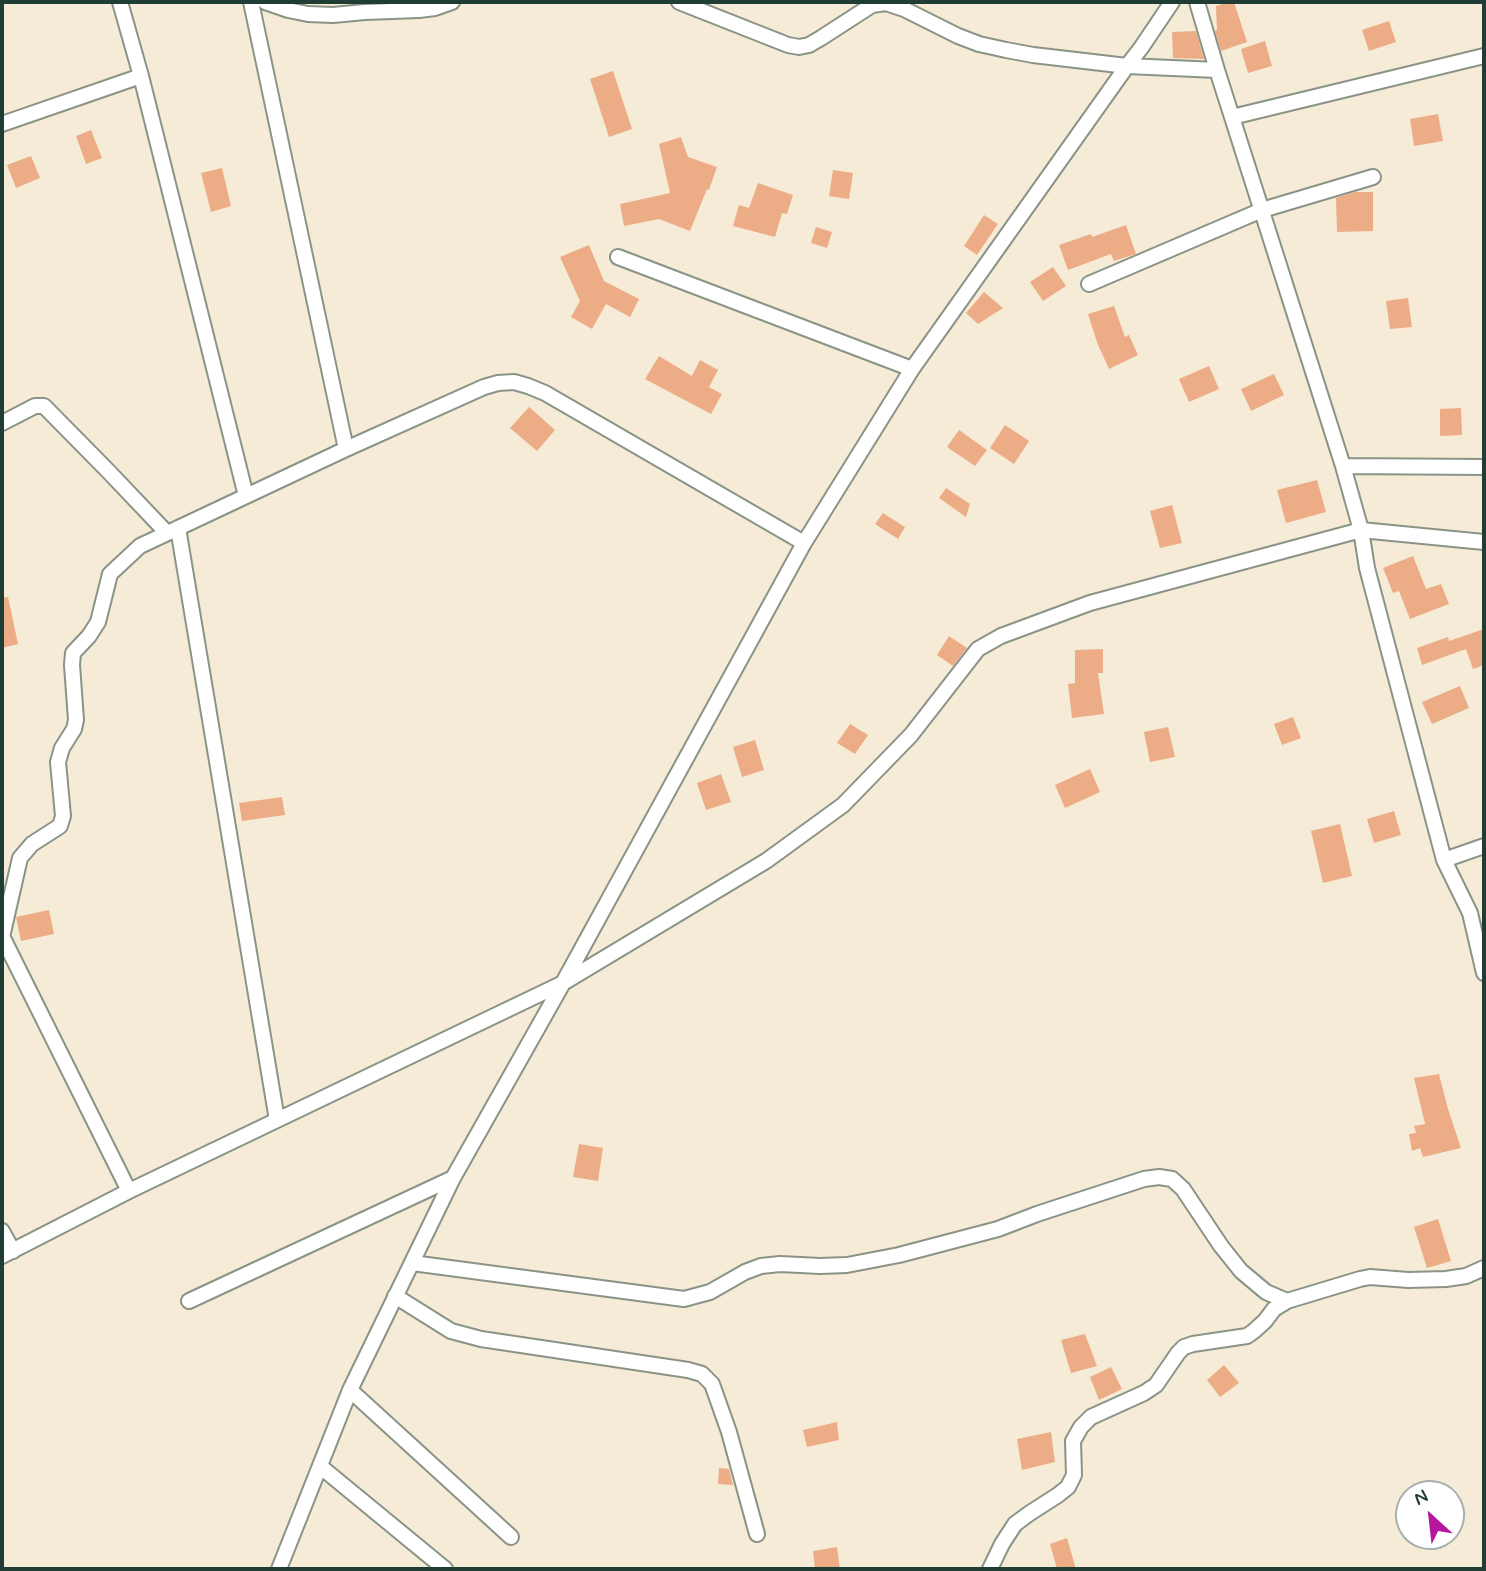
<!DOCTYPE html>
<style>
body{margin:0}
#map{position:relative;width:1486px;height:1571px;overflow:hidden;background:#f6ebd7;font-family:Mynerve,sans-serif}
canvas{display:block}
.frame{position:absolute;inset:0;border:4px solid #1f3d34;pointer-events:none}
.north{position:absolute;left:1395px;top:1480px;width:70px;height:70px;box-sizing:border-box;background:#fff;border:2px solid #a5b1ae;border-radius:50%;rotate:333deg;font-size:19px;font-weight:700;line-height:28px;text-align:center;color:#1f3d34}
.north::after{content:'';display:block;margin:auto;width:24px;height:32px;background:#b5179e;clip-path:polygon(50% 0,100% 100%,50% 72%,0 100%)}
</style>
<div id="map">
<canvas width="1486" height="1571"></canvas>
<div class="frame"></div>
<div class="north">N</div>
</div>
<script>
const g = document.querySelector('canvas').getContext('2d');
g.lineJoin = 'round';
function fill(path, color) { g.fillStyle = color; g.fill(path, 'evenodd'); }
const poly = rows => new Path2D(rows.map(r => 'M' + r).join(''));
function strokePath(path, color, width, dash) { g.strokeStyle = color; g.lineWidth = width; g.lineCap = dash ? 'butt' : 'round'; g.setLineDash(dash || []); g.stroke(path); }
fill(poly([
 [1228,2,1234,2,1247,42,1221,51,1215,31,1217,30,1216,6],
 [1389,21,1396,42,1369,51,1362,30],
 [1196,31,1204,59,1173,58,1172,32],
 [1265,41,1272,66,1248,73,1241,49],
 [613,71,632,129,609,137,590,79],
 [1438,114,1443,141,1414,146,1410,119],
 [91,130,102,158,86,164,76,136],
 [681,137,688,157,717,167,709,190,707,189,690,231,659,219,624,226,620,204,670,193,659,144],
 [31,156,40,178,16,188,7,165],
 [222,168,231,206,211,212,201,173],
 [833,170,853,173,849,199,829,196],
 [758,183,793,195,787,214,782,213,775,237,733,226,739,205,749,208],
 [1355,192,1373,192,1373,231,1337,232,1336,198],
 [984,215,998,224,977,255,964,246],
 [1126,225,1136,254,1114,261,1111,254,1068,270,1059,245,1091,234,1092,237],
 [816,227,832,232,827,248,811,243],
 [589,245,604,281,639,299,630,317,606,304,592,329,571,317,580,301,560,257],
 [1053,267,1066,286,1043,301,1030,282],
 [984,292,1003,308,978,324,966,313],
 [1408,298,1412,327,1390,329,1386,301],
 [1114,306,1125,337,1129,335,1138,355,1109,369,1098,345,1088,314],
 [659,356,692,376,700,360,718,370,709,387,722,394,711,414,645,379],
 [1209,366,1219,389,1189,402,1179,379],
 [1274,374,1284,395,1251,411,1241,389],
 [529,407,555,430,537,451,510,428],
 [1461,408,1462,435,1440,436,1440,409],
 [1005,425,1029,441,1014,464,990,448],
 [959,430,987,450,975,466,947,447],
 [1317,480,1326,512,1286,523,1277,490],
 [946,488,970,504,966,517,939,498],
 [1172,505,1182,543,1160,548,1150,511],
 [883,513,905,527,898,539,875,524],
 [1413,556,1426,589,1441,584,1449,604,1410,619,1399,591,1393,593,1383,568],
 [8,597,18,644,2,648,2,598],
 [1484,629,1484,665,1473,669,1466,649,1422,665,1417,648,1448,637,1449,641],
 [949,636,967,648,953,666,937,655],
 [1103,649,1103,673,1098,673,1104,714,1072,718,1068,684,1075,683,1075,650],
 [1460,686,1469,708,1432,724,1422,702],
 [1293,717,1301,738,1282,745,1274,724],
 [850,724,868,735,855,754,837,743],
 [1168,727,1175,757,1150,762,1144,732],
 [755,740,764,770,742,777,733,747],
 [1090,769,1100,792,1065,808,1055,785],
 [721,774,731,802,706,810,697,783],
 [282,797,285,815,242,821,239,803],
 [1394,811,1401,835,1374,843,1367,819],
 [1340,824,1352,876,1323,883,1311,831],
 [49,910,54,934,21,941,16,917],
 [1439,1074,1448,1109,1461,1148,1423,1157,1420,1148,1412,1151,1409,1134,1416,1133,1414,1126,1425,1124,1414,1078],
 [579,1144,603,1148,598,1181,573,1177],
 [1438,1219,1451,1261,1427,1268,1414,1227],
 [1085,1334,1097,1366,1071,1373,1061,1340],
 [1224,1365,1239,1383,1220,1397,1207,1380],
 [1111,1367,1122,1389,1099,1400,1090,1377],
 [837,1422,839,1440,807,1447,803,1430],
 [1051,1432,1055,1462,1022,1470,1017,1439],
 [719,1468,729,1469,733,1485,718,1484],
 [1067,1538,1076,1569,1057,1569,1050,1544],
 [837,1547,840,1569,815,1569,813,1551]
]), '#ecad86');
const street = poly([
 [120,2,141,76,246,496],
 [251,2,346,449],
 [265,2,288,10,308,14,333,15,365,12,419,10,435,8,452,2],
 [679,2,788,45,799,47,809,45,821,38,872,5,886,3,904,9,958,36,979,44,1006,50,1033,55,1127,66,1217,70],
 [1197,2,1217,70,1343,466,1361,530,1367,568,1444,860,1470,913,1484,973],
 [1232,117,1484,56],
 [2,124,141,76],
 [618,257,912,369],
 [1089,284,1262,210,1373,177],
 [2,423,35,406,44,406,109,472,167,533],
 [1343,466,1484,467],
 [178,528,277,1120],
 [1444,860,1484,846],
 [2,936,129,1191],
 [2,937,20,858,32,844,60,826,63,816,58,762,62,748,74,729,76,720,72,665,73,653,89,636,98,622,110,574,140,546,346,449,484,387,498,383,514,382,528,386,545,393,804,543],
 [2,1231,13,1251],
 [2,1256,129,1191,563,983,766,861,843,805,911,735,978,649,1001,636,1090,603,1361,530,1484,542],
 [412,1263,684,1299,710,1292,745,1272,761,1266,780,1264,820,1266,847,1265,899,1255,998,1229,1037,1214,1144,1179,1159,1177,1172,1179,1183,1189,1221,1246,1241,1271,1266,1292,1287,1301],
 [395,1296,451,1331,481,1339,688,1370,702,1374,712,1384,729,1432,757,1534],
 [189,1301,453,1178],
 [350,1390,511,1537],
 [321,1467,445,1569],
 [279,1569,350,1390,453,1178,563,983,804,543,912,369,1127,66,1141,48,1172,2],
 [990,1569,1002,1544,1015,1524,1030,1513,1058,1495,1068,1487,1074,1475,1073,1441,1081,1427,1091,1417,1144,1393,1156,1385,1178,1353,1184,1347,1193,1344,1247,1336,1254,1331,1265,1321,1274,1309,1287,1301,1360,1279,1370,1277,1408,1280,1446,1279,1466,1276,1484,1268]
]);
strokePath(street, '#8a9486', 18);
strokePath(street, '#fff', 14);
</script>
